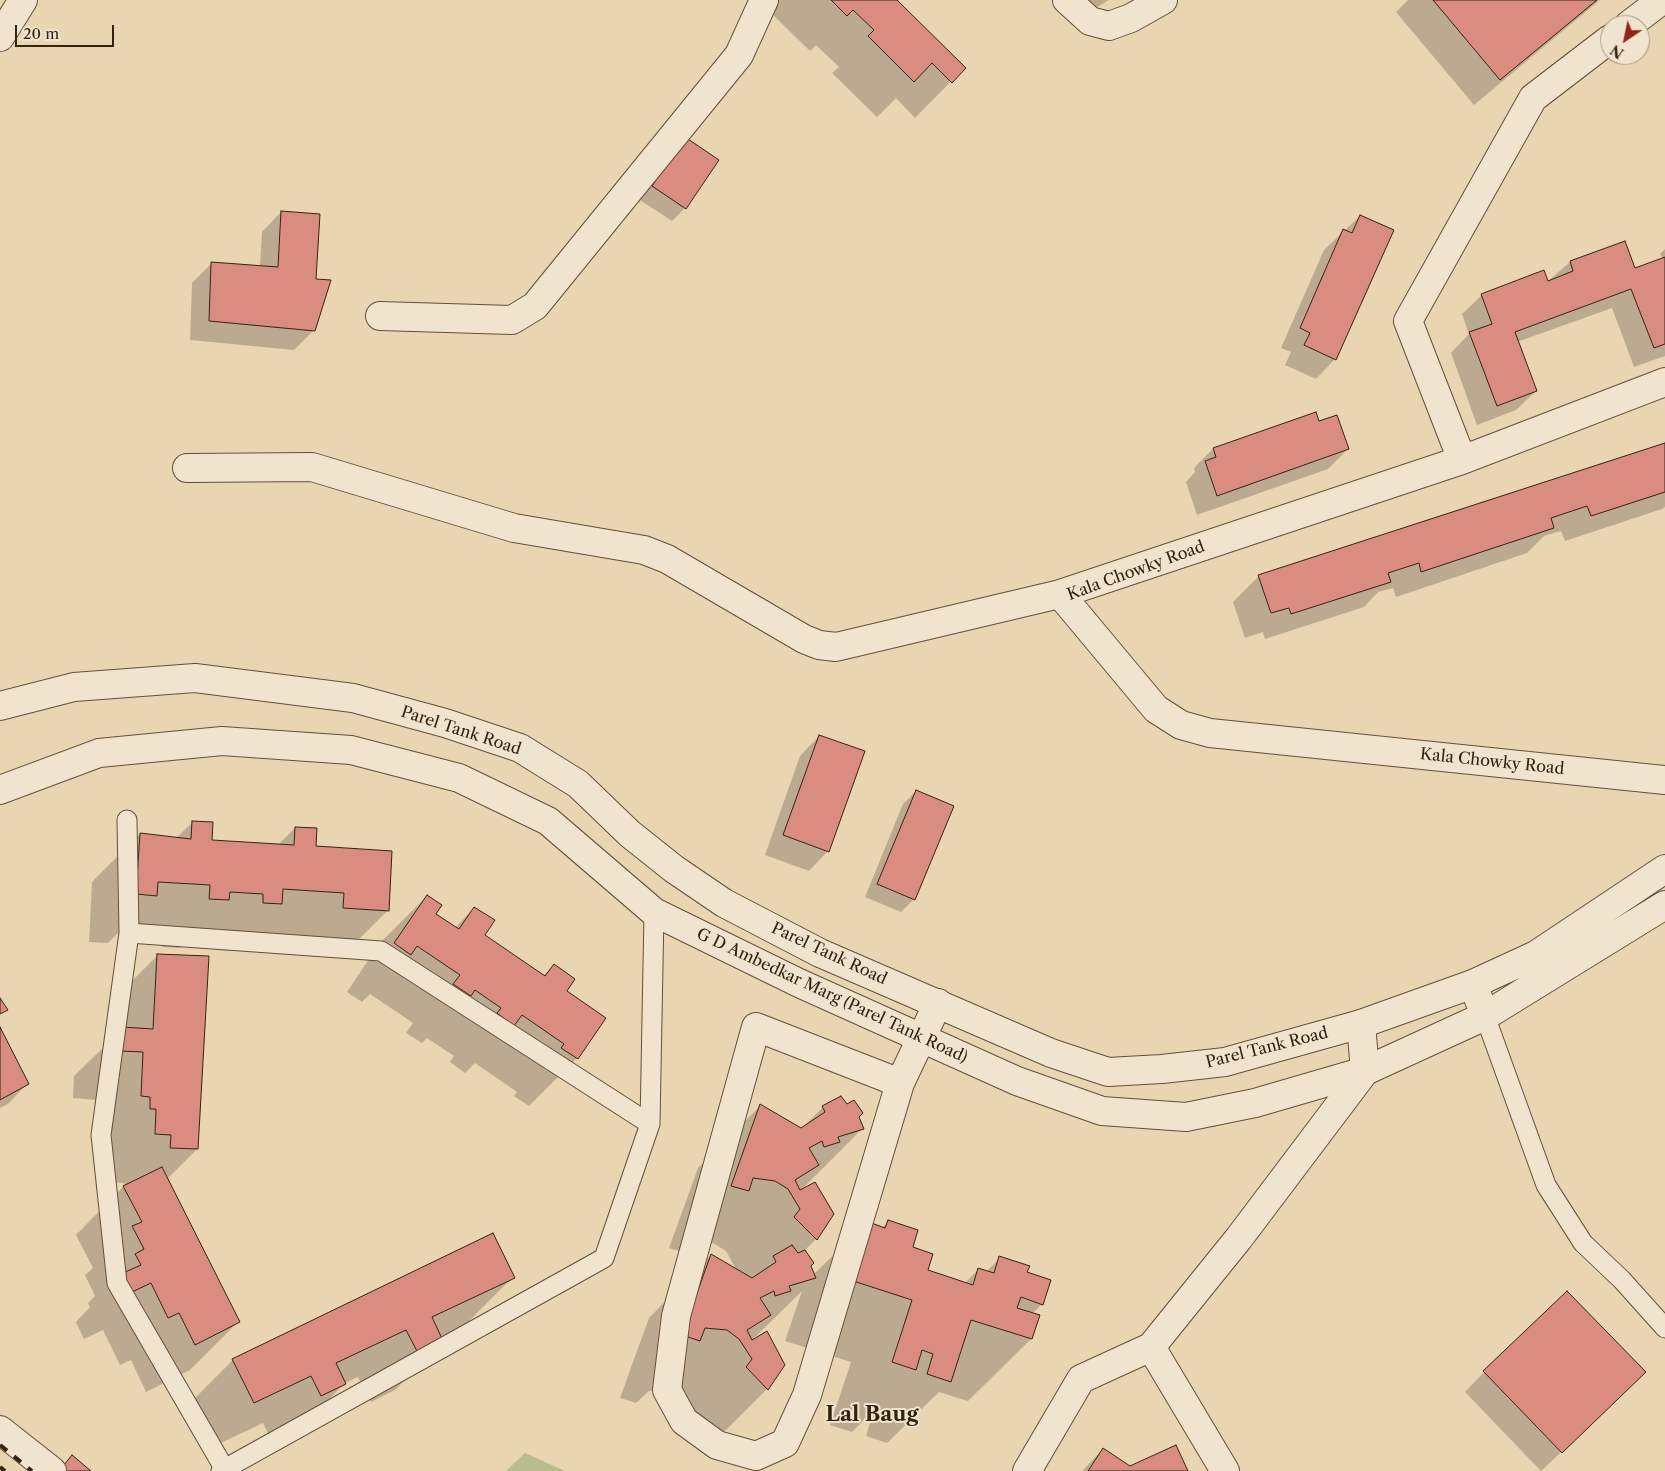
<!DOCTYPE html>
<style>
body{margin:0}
#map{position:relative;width:1665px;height:1471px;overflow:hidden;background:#ead5b3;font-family:"Libre Caslon Text",serif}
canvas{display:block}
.north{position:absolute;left:1600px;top:15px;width:50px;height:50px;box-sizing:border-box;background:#f1e4ce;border:1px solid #a69783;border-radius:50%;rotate:214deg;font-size:14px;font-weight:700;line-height:20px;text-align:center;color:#352312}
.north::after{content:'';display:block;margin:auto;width:18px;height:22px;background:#8f2418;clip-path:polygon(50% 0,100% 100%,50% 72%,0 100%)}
.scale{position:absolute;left:15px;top:25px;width:99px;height:22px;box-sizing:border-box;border:2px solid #352312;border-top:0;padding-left:6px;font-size:15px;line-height:18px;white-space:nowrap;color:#352312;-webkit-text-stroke:4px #f1e4ce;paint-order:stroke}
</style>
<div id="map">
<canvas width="1665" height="1471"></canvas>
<div class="north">N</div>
<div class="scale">20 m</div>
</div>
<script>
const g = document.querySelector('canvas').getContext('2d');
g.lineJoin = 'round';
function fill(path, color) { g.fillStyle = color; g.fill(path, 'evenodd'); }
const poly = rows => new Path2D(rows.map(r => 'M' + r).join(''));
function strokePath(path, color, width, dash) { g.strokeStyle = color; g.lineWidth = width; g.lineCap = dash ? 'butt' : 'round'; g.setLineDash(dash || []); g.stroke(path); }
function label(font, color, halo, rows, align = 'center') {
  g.font = font + ' "Libre Caslon Text",serif'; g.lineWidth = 4; g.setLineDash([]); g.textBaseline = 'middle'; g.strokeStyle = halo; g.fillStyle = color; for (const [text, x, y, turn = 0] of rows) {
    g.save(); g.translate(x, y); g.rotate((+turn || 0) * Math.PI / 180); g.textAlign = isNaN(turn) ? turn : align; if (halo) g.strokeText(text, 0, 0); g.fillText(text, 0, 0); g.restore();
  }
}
fill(poly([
 [525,1453,565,1471,506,1471]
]), '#b7bd8c');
fill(poly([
 [776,0,895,0,964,68,915,118,896,98,877,117,832,73,839,67,816,45,810,51,767,9],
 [1086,0,1109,0,1092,10],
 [1408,0,1600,0,1474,105,1396,12],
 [672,152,685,208,672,221,640,200],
 [281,212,315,280,314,330,294,350,190,340,192,283,212,263,260,267,262,232],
 [1360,216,1335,359,1316,379,1285,365,1291,352,1281,348,1324,250],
 [1665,249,1665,356,1634,367,1612,308,1517,342,1536,391,1516,410,1477,425,1451,353,1469,334,1462,314,1482,295,1547,282,1570,262,1634,270,1663,259,1660,254],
 [1319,423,1348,449,1328,469,1197,515,1186,482,1195,472,1194,468,1213,449],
 [1665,444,1665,507,1662,509,1565,541,1561,531,1544,536,1527,553,1396,597,1393,588,1378,592,1364,607,1265,639,1263,632,1245,638,1233,602,1259,576],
 [819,736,828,851,809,871,765,855,800,756],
 [916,791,914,899,901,912,865,897,903,804],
 [193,822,211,841,278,845,295,828,388,910,340,958,296,955,297,941,247,938,233,951,215,950,216,941,188,940,180,948,162,947,163,933,121,930,108,943,89,942,92,882,140,834,176,838],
 [427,896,434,914,455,928,474,908,483,935,543,976,554,965,566,991,577,1058,529,1106,514,1096,517,1092,475,1063,465,1073,450,1062,454,1056,427,1038,422,1043,406,1033,413,1023,370,994,362,1002,347,992,379,944],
 [158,955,197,1149,167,1179,238,1322,190,1370,146,1392,131,1360,120,1365,103,1330,84,1339,76,1322,90,1307,88,1303,95,1296,85,1275,93,1268,76,1235,123,1187,124,1183,107,1182,94,1144,96,1100,73,1098,74,1076,108,1043,110,1003],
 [0,1030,27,1084,8,1104,0,1108],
 [760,1106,800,1130,823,1107,858,1117,863,1128,802,1189,833,1214,816,1239,804,1251,813,1275,866,1223,882,1228,888,1222,911,1248,926,1271,965,1283,978,1270,986,1272,1000,1258,1026,1273,1042,1304,1032,1314,1031,1339,968,1401,939,1392,887,1443,866,1436,872,1416,869,1415,852,1432,830,1425,851,1362,785,1341,802,1291,752,1340,767,1389,705,1451,664,1392,649,1391,636,1403,620,1398,649,1318,711,1255,737,1271,726,1251,713,1243,697,1241,685,1253,669,1248,698,1168],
 [513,1277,465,1325,440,1337,443,1342,395,1390,371,1402,358,1377,345,1383,297,1432,273,1443,263,1423,206,1450,185,1408,233,1360],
 [1484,1372,1625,1392,1541,1471,1465,1392],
 [1103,1449,1130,1467,1187,1471,1082,1471]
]), '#0003');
const building = poly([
 [831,0,897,0,966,68,952,83,932,63,914,82,868,36,874,30,853,10,847,16,831,0],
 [1433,0,1597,0,1500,80,1433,0],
 [685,137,719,160,686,209,652,186,685,137],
 [281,211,320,214,316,279,331,280,315,331,209,321,211,262,278,267,281,211],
 [1360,215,1394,230,1336,360,1304,345,1310,333,1300,328,1343,229,1352,233,1360,215],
 [1625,241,1635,268,1665,257,1665,344,1654,348,1631,289,1515,332,1537,391,1497,406,1469,332,1492,324,1481,294,1544,270,1548,281,1573,271,1570,261,1625,241],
 [1316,412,1319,421,1337,415,1349,449,1217,496,1205,461,1216,457,1213,448,1316,412],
 [1665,443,1665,492,1591,516,1587,506,1551,518,1554,528,1421,572,1419,563,1388,573,1391,582,1291,614,1289,608,1271,613,1258,575,1665,443],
 [819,735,865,751,829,852,783,835,819,735],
 [916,790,954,806,915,900,877,884,916,790],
 [192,821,213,822,212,840,294,845,295,827,317,828,316,846,392,851,389,911,343,908,344,893,283,889,282,904,263,903,263,894,230,892,229,900,209,899,210,885,158,882,157,896,136,894,140,833,191,839,192,821],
 [427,895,442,905,436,914,459,929,474,907,495,920,485,935,545,976,554,964,575,979,567,991,606,1018,578,1059,561,1048,564,1044,522,1015,514,1026,497,1013,501,1008,475,990,471,996,453,984,460,975,417,946,411,955,394,943,427,895],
 [157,954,209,956,198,1149,170,1148,171,1135,155,1134,156,1109,150,1109,150,1097,141,1096,143,1052,120,1051,122,1027,153,1029,157,954],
 [0,998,8,1010,0,1014,0,998],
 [0,1027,29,1084,0,1100,0,1027],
 [841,1096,847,1104,854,1100,863,1113,859,1117,864,1129,838,1137,840,1142,824,1147,822,1141,809,1148,819,1165,795,1180,800,1190,815,1182,834,1214,817,1240,794,1217,800,1209,788,1189,775,1181,753,1178,749,1191,731,1186,760,1104,801,1128,825,1112,822,1106,841,1096],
 [162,1167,240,1322,195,1345,179,1313,168,1318,151,1283,132,1292,123,1273,141,1265,135,1254,144,1249,132,1226,142,1222,123,1186,162,1167],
 [888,1220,918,1230,913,1247,933,1254,928,1270,973,1285,978,1268,994,1273,999,1256,1030,1266,1027,1272,1051,1280,1043,1305,1021,1297,1017,1308,1040,1315,1032,1339,971,1320,951,1382,927,1374,933,1354,922,1350,916,1370,892,1362,912,1300,847,1279,866,1221,885,1228,888,1220],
 [493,1233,515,1278,432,1317,444,1343,419,1355,406,1330,336,1363,346,1384,321,1396,311,1376,254,1403,232,1359,493,1233],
 [792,1245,798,1253,805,1250,814,1263,811,1266,816,1278,789,1286,791,1291,775,1296,774,1291,760,1298,771,1315,747,1330,752,1340,767,1331,785,1365,768,1390,746,1367,752,1359,739,1339,727,1330,705,1328,700,1341,682,1335,711,1254,752,1278,776,1262,773,1256,792,1245],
 [1567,1291,1646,1372,1562,1453,1483,1371,1567,1291],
 [1176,1445,1188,1471,1088,1471,1103,1448,1130,1466,1176,1445],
 [72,1455,91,1471,59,1471,72,1455]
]);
fill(building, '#da8c81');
strokePath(building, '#352312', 1);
const service = poly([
 [127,820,129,933],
 [1485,1016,1546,1185,1583,1243,1622,1280,1665,1328],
 [224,1468,117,1283,101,1135,129,933,381,951,650,1124],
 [221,1471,604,1258,650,1124,654,912]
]);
const minor = poly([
 [1067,0,1090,21,1109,26,1131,18,1163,0],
 [1629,25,1662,0],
 [0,37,23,0],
 [380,316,512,320,535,306,739,55,764,0],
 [1462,460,1408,321,1533,98,1610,39],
 [187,468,312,467,514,528,644,550,667,559,804,639,819,645,836,647,1060,594,1462,460,1665,382],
 [1060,594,1156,709,1181,725,1210,733,1665,780],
 [1473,984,1485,1016],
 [900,1083,756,1027,676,1316,667,1390,684,1421,717,1445,756,1456,785,1443,807,1395,900,1083,938,1003],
 [1151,1347,1225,1471],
 [1027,1471,1081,1379,1151,1347,1239,1238,1365,1071,1361,1024]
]);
const tertiary = poly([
 [0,706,74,687,195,678,353,698,445,723,520,748,578,784,630,834,674,869,724,903,820,953,1051,1053,1108,1072,1162,1069,1225,1062,1361,1024,1473,984,1536,955,1665,869],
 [0,790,99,753,222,741,351,750,459,778,548,821,654,912,799,983,1017,1081,1102,1111,1186,1117,1255,1103,1365,1071,1485,1016,1665,905],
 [0,1430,52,1471]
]);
strokePath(service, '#62503a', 21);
strokePath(minor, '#62503a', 30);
strokePath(tertiary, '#62503a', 30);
strokePath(service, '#f1e4ce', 19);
strokePath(minor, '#f1e4ce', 28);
strokePath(tertiary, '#f1e4ce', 28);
strokePath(poly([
 [0,1445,32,1471],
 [0,1467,5,1471]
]), '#352312', 4, [9, 9]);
label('16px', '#352312', '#f1e4ce', [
 ["Kala Chowky Road",1136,571,-20],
 ["Parel Tank Road",461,731,18],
 ["Kala Chowky Road",1492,762,6],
 ["Parel Tank Road",829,954,25],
 ["G D Ambedkar Marg (Parel Tank Road)",832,996,25],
 ["Parel Tank Road",1267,1048,-14]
]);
label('bold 21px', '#352312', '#f1e4ce', [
 ["Lal Baug",872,1415]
]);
</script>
